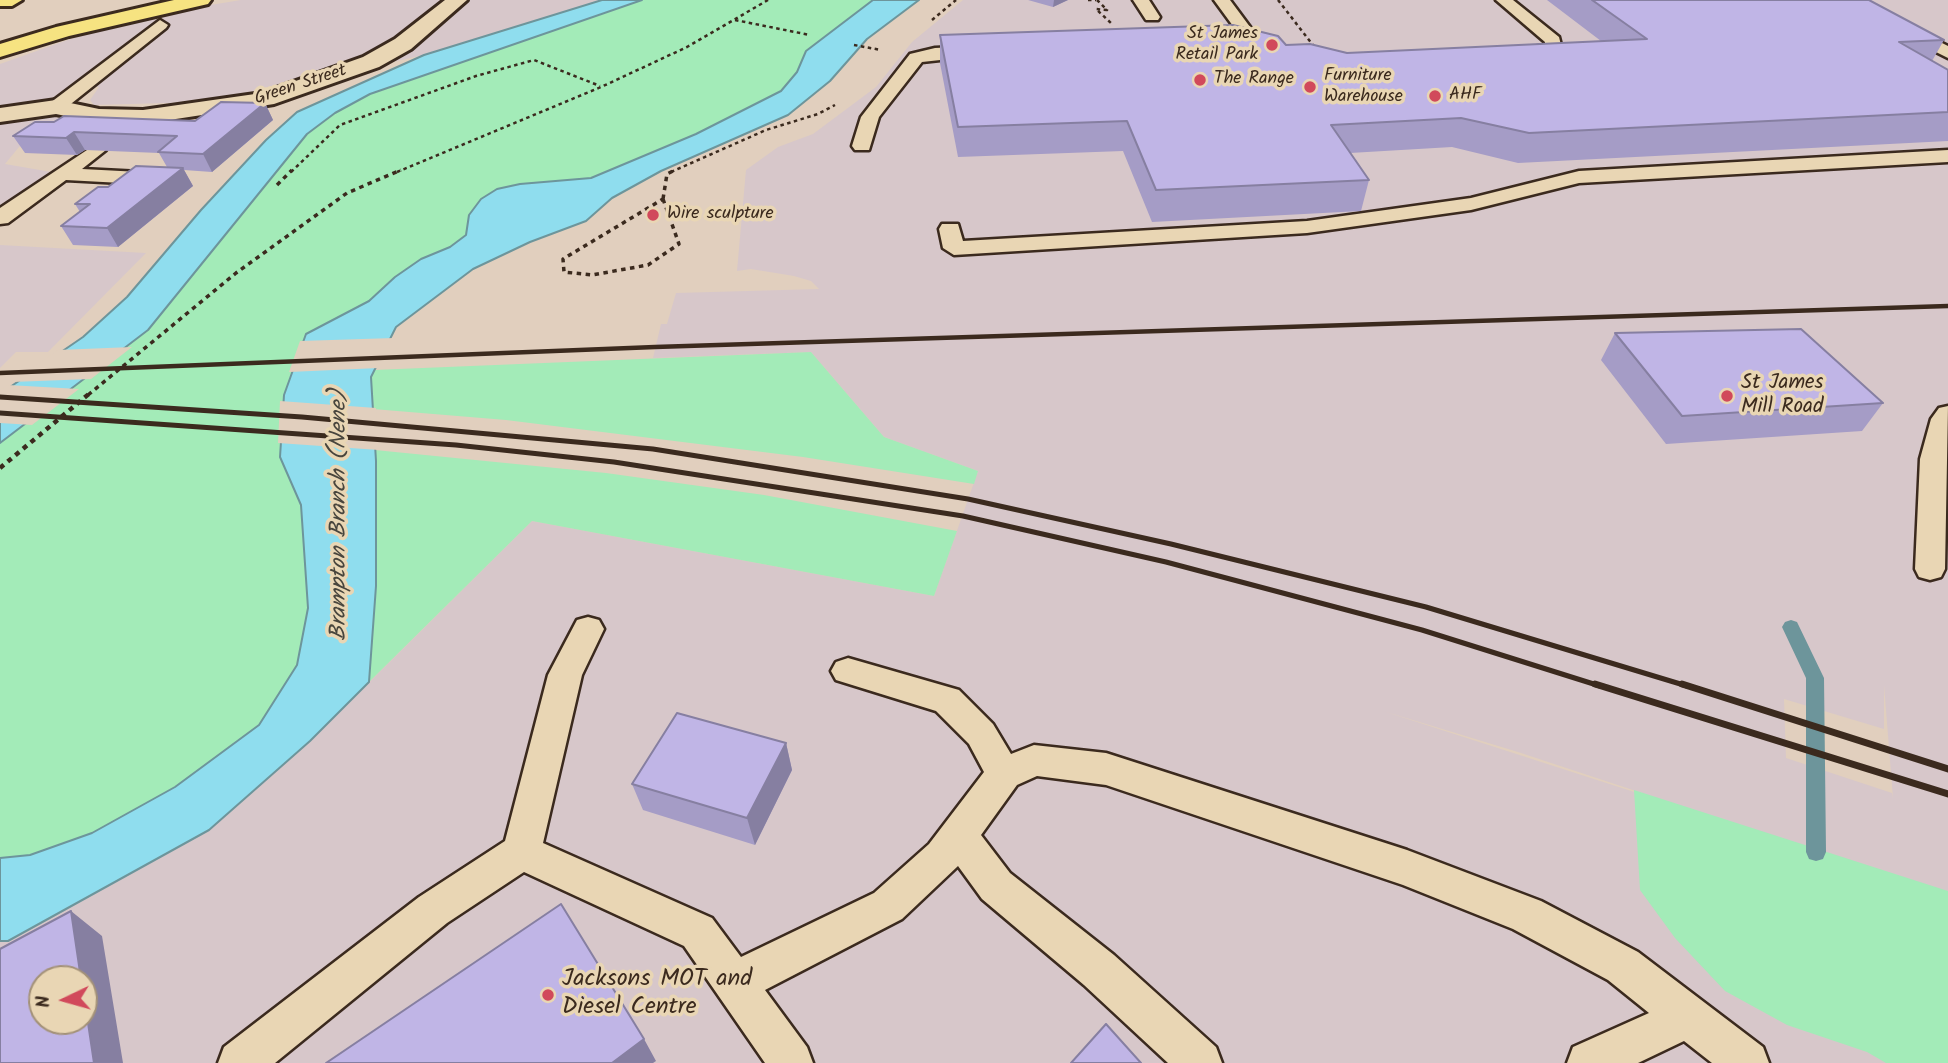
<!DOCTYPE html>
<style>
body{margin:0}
#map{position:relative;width:1948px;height:1063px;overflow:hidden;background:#e1cfbe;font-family:Kalam,sans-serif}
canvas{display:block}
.north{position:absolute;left:28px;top:965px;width:70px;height:70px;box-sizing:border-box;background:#e9d6b4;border:2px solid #a39178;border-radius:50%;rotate:265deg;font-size:19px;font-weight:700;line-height:28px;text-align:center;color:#3b2a1e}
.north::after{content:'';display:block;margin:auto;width:24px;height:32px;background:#d1495b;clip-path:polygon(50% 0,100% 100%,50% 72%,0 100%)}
</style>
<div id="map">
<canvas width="1948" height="1063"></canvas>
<div class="north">N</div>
</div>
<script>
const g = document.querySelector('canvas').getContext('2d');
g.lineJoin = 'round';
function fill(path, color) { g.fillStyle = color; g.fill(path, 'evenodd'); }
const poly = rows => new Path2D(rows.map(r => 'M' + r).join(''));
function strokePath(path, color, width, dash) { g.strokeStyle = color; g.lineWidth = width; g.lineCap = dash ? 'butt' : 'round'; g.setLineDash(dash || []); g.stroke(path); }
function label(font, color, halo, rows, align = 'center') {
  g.font = font + ' Kalam,sans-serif'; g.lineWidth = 7; g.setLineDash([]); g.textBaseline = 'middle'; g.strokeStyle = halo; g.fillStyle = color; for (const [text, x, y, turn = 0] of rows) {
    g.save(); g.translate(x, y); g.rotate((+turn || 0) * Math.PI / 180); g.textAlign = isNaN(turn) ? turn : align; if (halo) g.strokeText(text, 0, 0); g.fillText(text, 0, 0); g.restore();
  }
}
fill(poly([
 [241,0,602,0,424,55,240,96,203,102,94,105,90,100,99,87,71,87,50,99,0,108,0,64,79,36,180,10],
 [963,0,1948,0,1948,1063,0,1063,0,941,8,941,209,830,310,741,532,521,934,596,978,471,884,437,811,352,653,358,661,324,667,324,676,293,819,289,811,281,794,276,751,269,737,271,746,170,778,147,813,134,876,87,912,42],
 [1884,685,1893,798,1892,793,1786,758,1784,699,1884,729],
 [1383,711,1518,752,1657,798,1656,799],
 [42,979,84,979,84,1021,42,1021],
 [76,113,19,147,5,164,63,174,0,218,0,115],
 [0,245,146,253,48,352,16,352,0,368]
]), '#d7c7ca');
fill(poly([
 [642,0,873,0,806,51,797,72,781,91,696,134,591,178,520,184,469,215,466,235,450,247,421,259,395,277,369,301,306,334,280,457,301,505,308,608,297,665,259,725,175,787,92,833,30,855,0,858,0,443,148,330,307,134,335,113,370,94],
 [811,352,884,437,978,471,974,484,803,457,506,420,373,409,371,377,374,370],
 [375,450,606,473,764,495,957,531,934,596,532,521,369,682,376,586],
 [1634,790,1948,891,1948,1063,1886,1063,1867,1052,1787,1025,1725,991,1675,938,1640,890]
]), '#a3ebb8');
const water = poly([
 [602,0,642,0,370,94,335,113,307,134,148,330,0,443,0,394,83,337,127,297,201,210,266,140,297,112,424,55,602,0],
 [873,0,919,0,867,39,830,81,788,115,661,171,612,198,586,221,530,242,473,269,396,327,371,377,376,461,376,586,369,682,310,741,209,830,8,941,0,941,0,858,30,855,92,833,175,787,259,725,297,665,308,608,301,505,280,457,284,395,306,334,369,301,395,277,421,259,450,247,466,235,469,215,481,199,497,189,520,184,591,178,696,134,781,91,797,72,806,51,873,0]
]);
fill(water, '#8fddee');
strokePath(water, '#6d959b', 2);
fill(poly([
 [394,338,379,368,289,372,300,341],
 [132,347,91,379,12,382,58,350],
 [8,385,79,389,32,425,0,423,0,390],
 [280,401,376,408,379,450,278,443]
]), '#e1cfbe');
fill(poly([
 [1791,620,1797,622,1824,678,1826,852,1823,859,1816,861,1809,859,1806,852,1806,678,1782,627,1785,622,1791,620]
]), '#6d959b');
const lane = poly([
 [1133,0,1149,0,1160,17,1158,20,1146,20,1133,0],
 [1214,0,1230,0,1256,35,1280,46,1280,54,1268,54,1244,41,1214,0],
 [1496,0,1513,0,1559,37,1562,49,1560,53,1515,58,1513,54,1515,50,1545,45,1545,42,1496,0],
 [1848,0,1865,0,1878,11,1948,46,1948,58,1866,17,1848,0],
 [160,20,168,25,166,28,62,111,50,111,47,107,50,103,160,20],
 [980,46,986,47,988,51,986,55,922,62,879,117,869,150,855,150,852,146,861,117,910,54,935,48,980,46],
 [96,144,106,150,82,169,140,172,150,178,140,184,66,180,8,223,0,224,0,208,96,144],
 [1948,150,1948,162,1579,183,1471,210,1307,233,954,255,943,248,939,229,942,224,958,224,963,241,1307,221,1471,198,1579,171,1948,150],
 [1948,406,1945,569,1941,577,1930,580,1919,577,1915,569,1920,459,1931,419,1939,408,1948,406],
 [588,617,599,620,604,629,582,675,543,843,712,918,741,957,874,893,929,844,984,772,969,744,936,711,836,680,831,671,836,662,848,658,959,690,993,724,1011,754,1034,745,1106,753,1407,850,1541,901,1638,952,1763,1047,1769,1063,1712,1063,1684,1041,1638,1063,1567,1063,1573,1047,1649,1013,1608,980,1513,929,1403,885,1106,785,1037,776,1017,785,981,835,1010,873,1114,955,1216,1047,1222,1063,1168,1063,1084,985,982,899,958,866,902,919,765,990,807,1047,813,1063,765,1063,684,946,524,872,447,923,275,1063,218,1063,224,1047,419,897,505,841,548,675,577,620,588,617]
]);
const street = poly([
 [445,0,467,0,411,49,379,67,274,104,143,124,99,123,56,114,0,122,0,108,56,100,99,109,143,110,262,93,363,57,395,39,445,0]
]);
const primary = poly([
 [0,0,22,0,12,6,0,6,0,0],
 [174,0,211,0,208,4,69,36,0,57,0,44,56,27,174,0]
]);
strokePath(lane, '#3b2a1e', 5);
strokePath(street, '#3b2a1e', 6);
strokePath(primary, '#3b2a1e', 6);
strokePath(poly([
 [1088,0,1096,0],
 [1097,0,1107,10,1096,9,1112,24],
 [1278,0,1316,49],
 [735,20,810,35],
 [932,20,956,0],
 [854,45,881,50],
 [291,172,340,125,476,76,534,60,600,86],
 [397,172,601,87,687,47,768,0],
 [671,172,766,130,818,114,835,105]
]), '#3b2a1e', 2.5, [3.5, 3.5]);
strokePath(poly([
 [277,185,292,170],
 [663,199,679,244,648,265,592,275,564,272,563,259,663,199],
 [663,199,667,174,675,170],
 [88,395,236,273,347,193,401,170]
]), '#3b2a1e', 3.5, [4.5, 4.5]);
strokePath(poly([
 [0,468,90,393]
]), '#3b2a1e', 4.5, [5, 5]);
fill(lane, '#e9d6b4');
fill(street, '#e9d6b4');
fill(primary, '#f6e381');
strokePath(poly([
 [0,373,655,347,1948,306]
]), '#3b2a1e', 4.5);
strokePath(poly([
 [0,397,302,417,653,449,968,499,1171,544,1426,607,1687,686],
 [0,413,456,445,614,462,963,516,1166,562,1422,630,1600,686]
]), '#3b2a1e', 5);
strokePath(poly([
 [1595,684,1948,794],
 [1682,684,1948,769]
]), '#3b2a1e', 7);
fill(poly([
 [1028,0,1068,0,1053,7],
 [1547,0,1869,0,1944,40,1932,61,1948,70,1948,141,1518,163,1452,147,1350,153,1369,180,1361,211,1152,222,1123,151,958,157,940,63,940,35,1286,45,1347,53,1601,41],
 [265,103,273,120,212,172,184,170,193,186,118,247,73,245,61,226,80,212,75,204,108,187,167,167,159,153,85,150,77,155,25,153,13,136,54,122,195,121],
 [1615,333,1883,403,1862,431,1666,444,1601,360],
 [786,743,792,770,755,845,643,810,632,784]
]), '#a59cc6');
fill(poly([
 [1054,0,1068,0,1053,7],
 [265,103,273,120,212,172,203,154],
 [74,132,85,150,77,155,66,138],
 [183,168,193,186,118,247,107,228],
 [786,743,792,770,755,845,747,818],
 [71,911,102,936,123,1063,94,1063,84,996,84,979,81,979],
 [644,1039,656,1061,653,1063,612,1063]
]), '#867fa1');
const building = poly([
 [1592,0,1869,0,1944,40,1899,42,1948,70,1948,112,1529,133,1461,118,1331,125,1369,180,1156,190,1127,121,958,127,940,35,1233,25,1278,36,1286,45,1310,44,1347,53,1647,39,1592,0],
 [221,102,265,103,203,154,158,152,177,136,74,132,66,138,13,136,35,122,54,122,64,116,195,121,221,102],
 [136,166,183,168,107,228,61,226,90,204,75,204,98,187,108,187,136,166],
 [1801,329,1883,403,1682,416,1615,333,1801,329],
 [677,713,786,743,747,818,632,784,677,713],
 [561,904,644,1039,612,1063,326,1063,561,904],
 [71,911,81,979,42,979,42,1021,84,1021,84,996,94,1063,0,1063,0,949,71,911],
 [1106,1024,1141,1063,1071,1063,1106,1024]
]);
fill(building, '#c0b5e6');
strokePath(building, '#867fa1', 2);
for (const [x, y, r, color] of [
 [1272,45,7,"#d1495b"],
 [1200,80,7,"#d1495b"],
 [1310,87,7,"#d1495b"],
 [1435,96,7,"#d1495b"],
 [653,215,7,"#d1495b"],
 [1727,396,7,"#d1495b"],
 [548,995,7,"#d1495b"]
]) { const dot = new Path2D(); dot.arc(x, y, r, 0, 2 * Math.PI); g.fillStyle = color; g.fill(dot); strokePath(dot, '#e9d6b4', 2.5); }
label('18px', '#3b2a1e', '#e9d6b4', [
 ["St James",1258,35,"right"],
 ["Retail Park",1258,56,"right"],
 ["Furniture",1324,77],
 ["Warehouse",1324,98],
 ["The Range",1214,80],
 ["AHF",1449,96],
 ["Wire sculpture",667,215]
], 'left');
label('18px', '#3b2a1e', '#e9d6b4', [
 ["Green Street",301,86,-18]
]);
label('21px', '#3b2a1e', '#e9d6b4', [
 ["St James",1741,384],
 ["Mill Road",1741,408]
], 'left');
label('italic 23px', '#48453d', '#e9d6b4', [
 ["Brampton Branch (Nene)",341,515,-90]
]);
label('24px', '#3b2a1e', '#e9d6b4', [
 ["Jacksons MOT and",562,981],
 ["Diesel Centre",562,1009]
], 'left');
</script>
